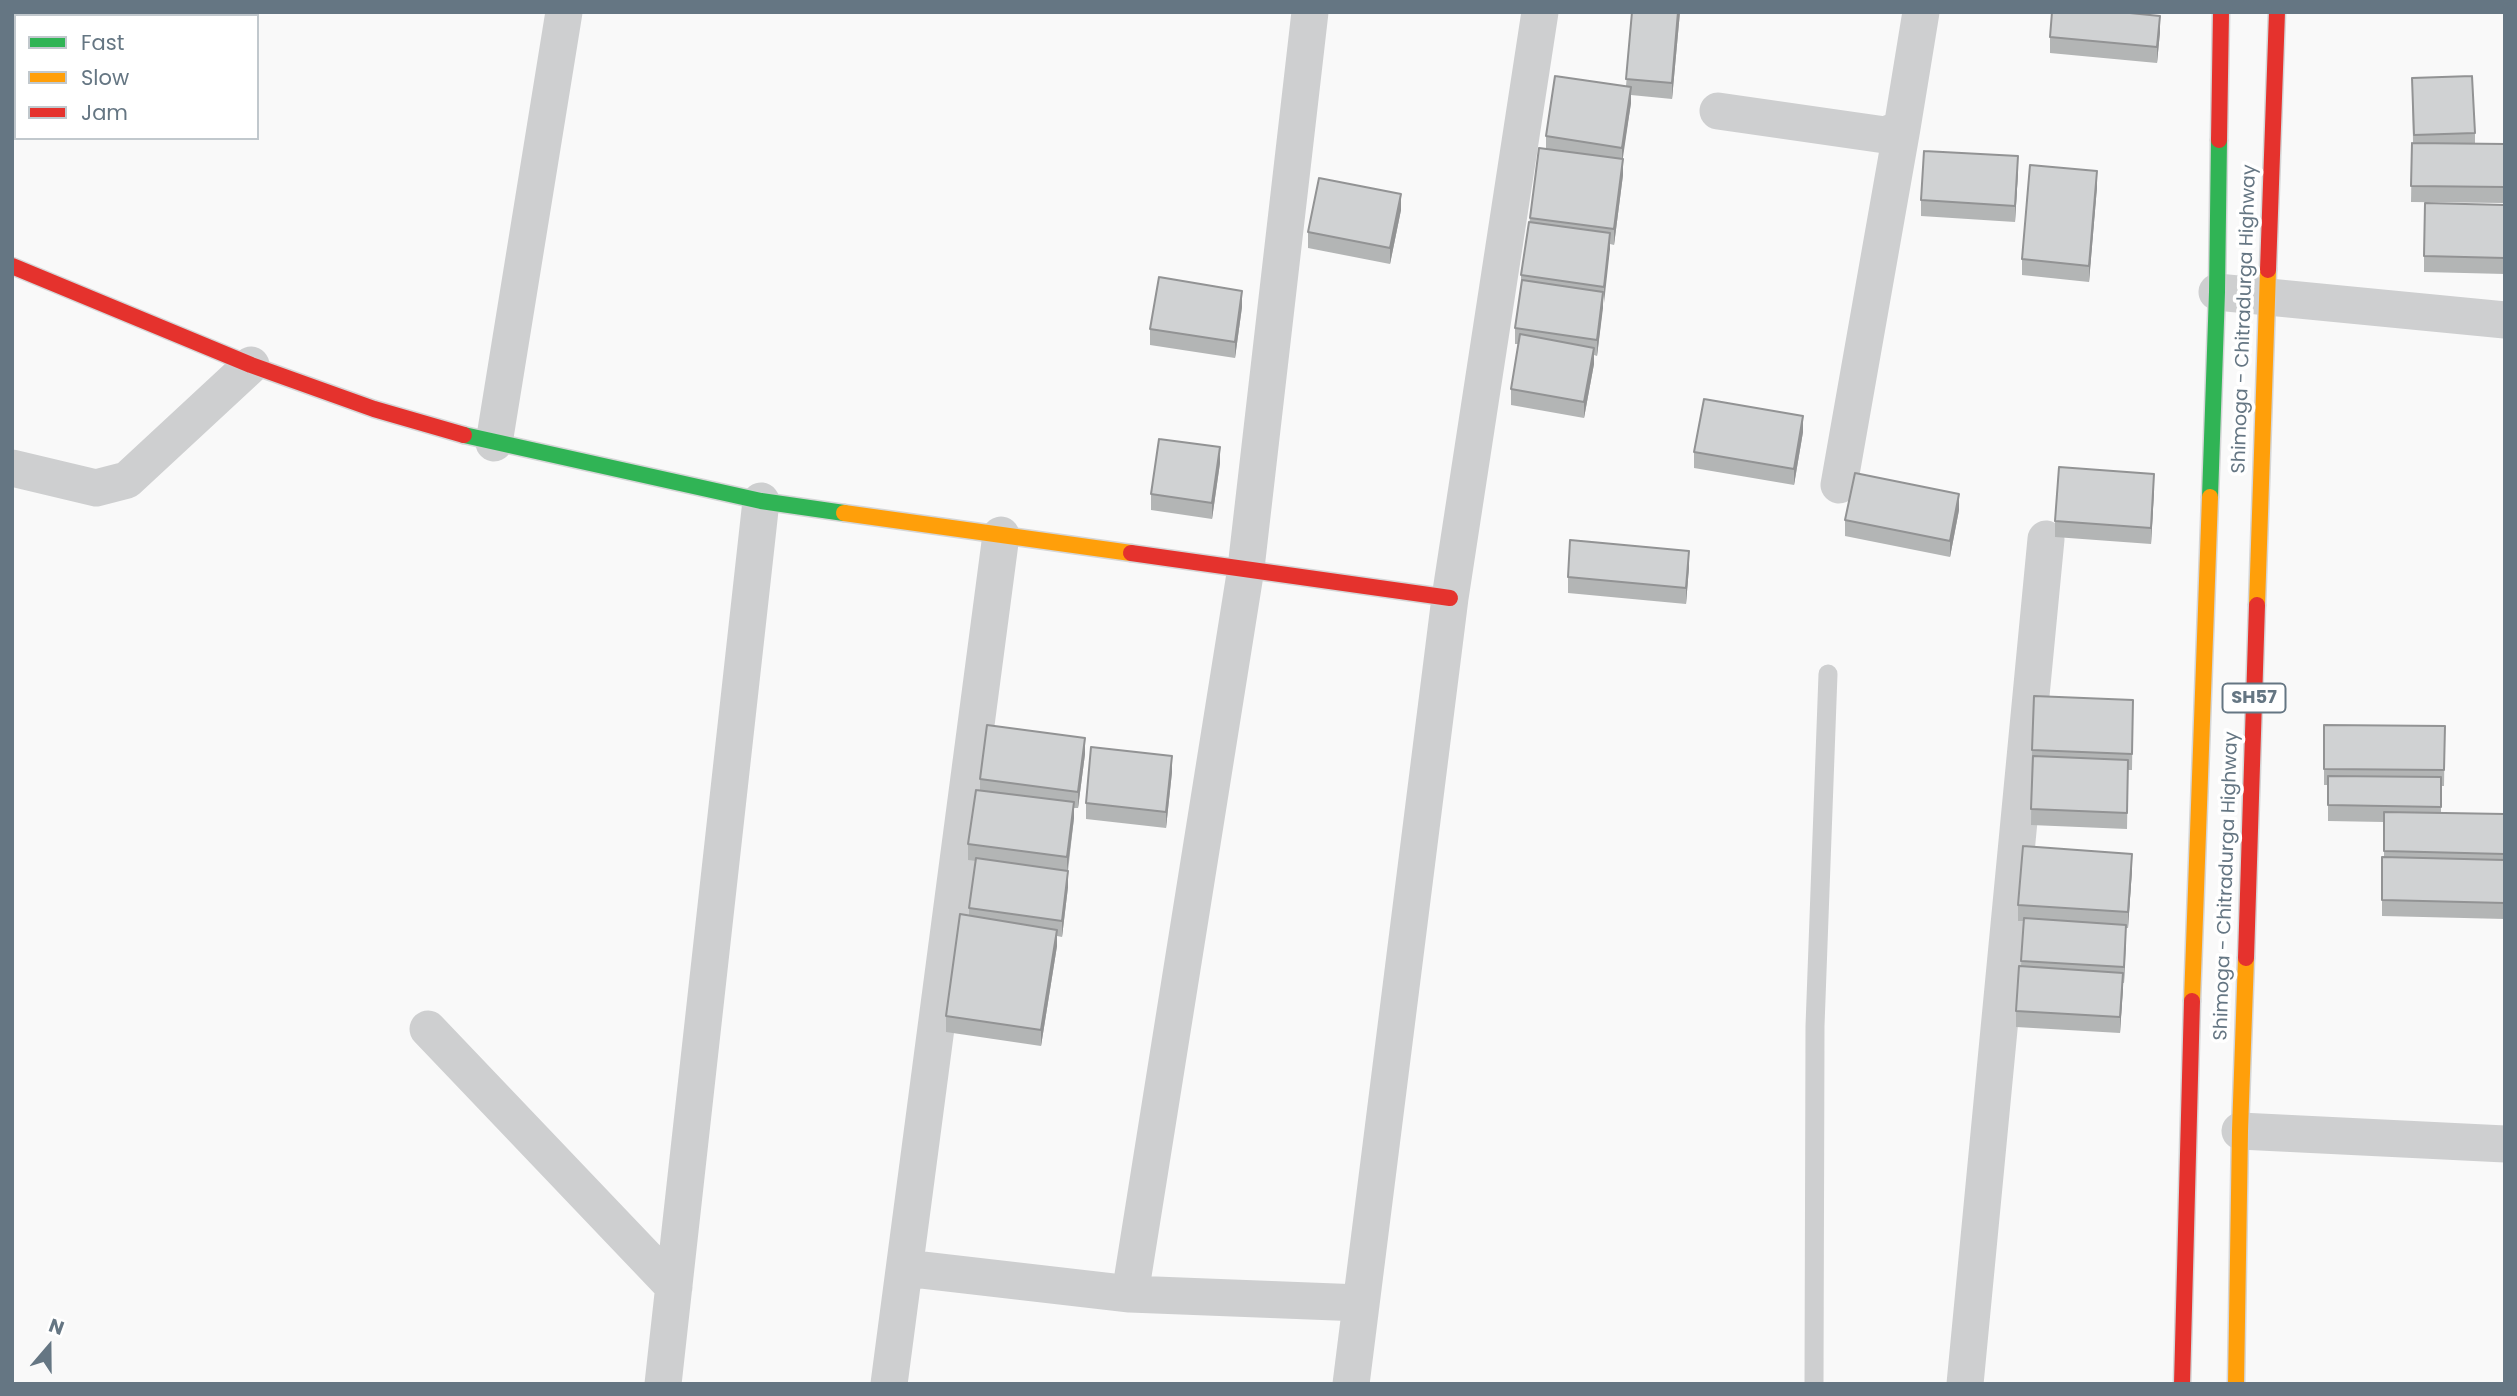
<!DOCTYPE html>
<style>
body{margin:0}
#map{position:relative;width:2517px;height:1396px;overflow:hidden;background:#f9f9f9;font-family:Poppins,sans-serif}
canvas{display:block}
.frame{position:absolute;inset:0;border:14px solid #657683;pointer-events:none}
.legend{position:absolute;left:14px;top:14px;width:245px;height:126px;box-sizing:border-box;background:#fff;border:2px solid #c1c8cd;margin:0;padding:9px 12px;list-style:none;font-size:21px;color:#657683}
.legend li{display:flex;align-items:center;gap:14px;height:35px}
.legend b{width:35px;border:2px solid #c1c8cd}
.north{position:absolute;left:14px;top:1312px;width:70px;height:70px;-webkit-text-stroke:5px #fff;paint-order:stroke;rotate:20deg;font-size:19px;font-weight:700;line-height:28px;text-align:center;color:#657683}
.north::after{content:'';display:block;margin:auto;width:24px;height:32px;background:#657683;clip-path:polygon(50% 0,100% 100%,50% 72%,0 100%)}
</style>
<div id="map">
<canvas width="2517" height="1396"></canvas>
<div class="frame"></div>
<ul class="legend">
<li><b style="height:9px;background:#30b455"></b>Fast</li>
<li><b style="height:9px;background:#ff9f0a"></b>Slow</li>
<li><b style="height:9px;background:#e5322d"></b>Jam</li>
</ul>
<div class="north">N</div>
</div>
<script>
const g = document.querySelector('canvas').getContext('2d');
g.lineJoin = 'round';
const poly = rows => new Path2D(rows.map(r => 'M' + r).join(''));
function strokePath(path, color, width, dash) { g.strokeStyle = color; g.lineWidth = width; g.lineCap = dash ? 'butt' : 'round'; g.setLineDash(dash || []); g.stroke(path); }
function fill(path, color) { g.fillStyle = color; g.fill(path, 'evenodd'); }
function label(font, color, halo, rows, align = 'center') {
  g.font = font + ' Poppins,sans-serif'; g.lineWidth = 7; g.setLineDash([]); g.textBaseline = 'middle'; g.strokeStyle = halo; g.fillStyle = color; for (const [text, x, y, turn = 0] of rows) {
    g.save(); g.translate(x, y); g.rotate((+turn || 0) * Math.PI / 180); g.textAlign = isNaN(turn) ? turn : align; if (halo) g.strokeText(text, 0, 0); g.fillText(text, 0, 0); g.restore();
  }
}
const fast = poly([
 [464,435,761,501,844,513],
 [2210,497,2217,292,2219,140]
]);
const slow = poly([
 [844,513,1131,553],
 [2257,605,2268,270],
 [2192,1001,2210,497],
 [2236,1384,2240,1131,2246,958]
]);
const jam = poly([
 [2219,140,2221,12],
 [12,266,251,365,374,409,464,435],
 [2268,270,2277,12],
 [1131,553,1450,598],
 [2246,958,2257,605],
 [2182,1384,2192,1001]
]);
strokePath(fast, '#d5d6d7', 19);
strokePath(slow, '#d5d6d7', 19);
strokePath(jam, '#d5d6d7', 19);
strokePath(poly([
 [1814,1384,1815,1026,1828,674]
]), '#cecfd0', 19);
strokePath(poly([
 [23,16,24,12],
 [12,68,16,51],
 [1718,111,1885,135,1902,128,1921,12],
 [2217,292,2505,320],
 [494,443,564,12],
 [12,468,96,488,127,480,251,365],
 [1839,485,1902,128],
 [428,1029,674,1287],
 [2240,1131,2505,1144],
 [905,1268,1130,1294,1361,1303],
 [1130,1294,1246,568,1310,12],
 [663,1384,761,501],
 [889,1384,1001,535],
 [1351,1384,1450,598,1540,12],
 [1965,1384,2046,539]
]), '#cecfd0', 37);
strokePath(fast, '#30b455', 16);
strokePath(slow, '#ff9f0a', 16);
strokePath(jam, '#e5322d', 16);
fill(poly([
 [1632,12,1680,12,1672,99,1631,95,1631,103,1622,159,1623,175,1614,245,1610,244,1597,356,1594,355,1594,364,1584,418,1511,405,1511,389,1518,344,1515,344,1515,328,1521,286,1521,275,1530,218,1546,149,1546,136,1626,86],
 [2160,32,2157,63,2050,53,2050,37],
 [2412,78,2475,133,2475,144,2505,144,2505,203,2411,202,2412,143,2413,143],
 [2018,172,2015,222,1921,216,1921,200],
 [2097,187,2089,282,2022,275,2022,259],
 [2505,205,2505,274,2424,272,2424,256],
 [1401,210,1390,264,1308,248,1308,232],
 [1242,307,1235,358,1150,345,1150,329],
 [1803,432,1794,485,1694,468,1694,452],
 [1220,463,1212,519,1151,510,1151,494],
 [2154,490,2151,544,2055,537,2055,521],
 [1959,510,1950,557,1845,536,1845,520],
 [1689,567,1686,604,1568,593,1568,577],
 [2133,700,2132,770,2128,770,2127,829,2031,825,2032,750],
 [2324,725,2445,726,2444,786,2441,786,2441,813,2505,814,2505,919,2382,916,2382,857,2384,857,2384,822,2328,821,2328,785,2324,785],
 [1085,754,1078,808,1074,808,1074,818,1068,871,1068,887,1062,937,1057,936,1057,946,1041,1046,946,1032,946,1016,969,915,969,908,976,861,968,860,968,844,980,790,980,779],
 [1172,772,1166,828,1086,819,1086,803],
 [2132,870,2128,928,2126,928,2124,983,2123,983,2120,1033,2016,1027,2016,1011,2021,966,2024,921,2018,921,2018,905]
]), '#b3b5b5');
fill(poly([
 [1678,12,1680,12,1672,99,1672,83],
 [2160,16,2160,32,2157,63,2157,47],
 [1631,87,1631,103,1622,164,1622,148],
 [2018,156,2018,172,2015,222,2015,206],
 [1623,159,1623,175,1614,245,1614,229],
 [2097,171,2097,187,2089,282,2089,266],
 [1401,194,1401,210,1390,264,1390,248],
 [1610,233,1610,249,1604,303,1604,287],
 [1242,291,1242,307,1235,358,1235,342],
 [1603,292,1603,308,1597,356,1597,340],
 [1594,348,1594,364,1584,418,1584,402],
 [1803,416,1803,432,1794,485,1794,469],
 [1220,447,1220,463,1212,519,1212,503],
 [2154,474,2154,490,2151,544,2151,528],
 [1959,494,1959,510,1950,557,1950,541],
 [1689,551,1689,567,1686,604,1686,588],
 [1085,738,1085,754,1078,808,1078,792],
 [1172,756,1172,772,1166,828,1166,812],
 [1074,802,1074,818,1067,873,1067,857],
 [2132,854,2132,870,2128,928,2128,912],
 [1068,871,1068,887,1062,937,1062,921],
 [2126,925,2126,941,2124,983,2124,967],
 [1057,930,1057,946,1041,1046,1041,1030],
 [2123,973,2123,989,2120,1033,2120,1017]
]), '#929394');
const building = poly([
 [1632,12,1678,12,1672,83,1626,79,1632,12],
 [2052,12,2120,12,2160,16,2157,47,2050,37,2052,12],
 [1555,76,1631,87,1622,148,1546,136,1555,76],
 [2472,76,2475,133,2414,135,2412,78,2472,76],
 [2412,143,2505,144,2505,187,2411,186,2412,143],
 [1539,148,1623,159,1614,229,1530,218,1539,148],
 [1924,151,2018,156,2015,206,1921,200,1924,151],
 [2030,165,2097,171,2089,266,2022,259,2030,165],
 [1319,178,1401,194,1390,248,1308,232,1319,178],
 [2425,203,2505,205,2505,258,2424,256,2425,203],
 [1529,222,1610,233,1604,287,1521,275,1529,222],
 [1159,277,1242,291,1235,342,1150,329,1159,277],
 [1522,280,1603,292,1597,340,1515,328,1522,280],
 [1520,334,1594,348,1584,402,1511,389,1520,334],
 [1704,399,1803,416,1794,469,1694,452,1704,399],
 [1159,439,1220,447,1212,503,1151,494,1159,439],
 [2059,467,2154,474,2151,528,2055,521,2059,467],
 [1855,473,1959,494,1950,541,1845,520,1855,473],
 [1570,540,1689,551,1686,588,1568,577,1570,540],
 [2034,696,2133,700,2132,754,2032,750,2034,696],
 [987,725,1085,738,1078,792,980,779,987,725],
 [2324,725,2445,726,2444,770,2324,769,2324,725],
 [1091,747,1172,756,1166,812,1086,803,1091,747],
 [2033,756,2128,760,2127,813,2031,809,2033,756],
 [2328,776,2441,777,2441,807,2328,805,2328,776],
 [976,790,1074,802,1067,857,968,844,976,790],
 [2384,812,2505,814,2505,854,2384,851,2384,812],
 [2023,846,2132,854,2128,912,2018,905,2023,846],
 [2382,857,2505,860,2505,903,2382,900,2382,857],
 [976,858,1068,871,1062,921,969,908,976,858],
 [960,914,1057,930,1041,1030,946,1016,960,914],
 [2024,918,2126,925,2124,967,2021,961,2024,918],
 [2019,966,2123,973,2120,1017,2016,1011,2019,966]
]);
fill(building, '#d0d2d3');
strokePath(building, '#929394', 2);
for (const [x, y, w] of [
 [2254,698,63]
]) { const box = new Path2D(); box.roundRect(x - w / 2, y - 14.5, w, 29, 5); g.fillStyle = '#fff'; g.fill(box); strokePath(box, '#657683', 2); }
label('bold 18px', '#657683', null, [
 ["SH57",2254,698]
]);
label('19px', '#657683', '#fff', [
 ["Shimoga - Chitradurga Highway",2245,319,-88],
 ["Shimoga - Chitradurga Highway",2227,886,-88]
]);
</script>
